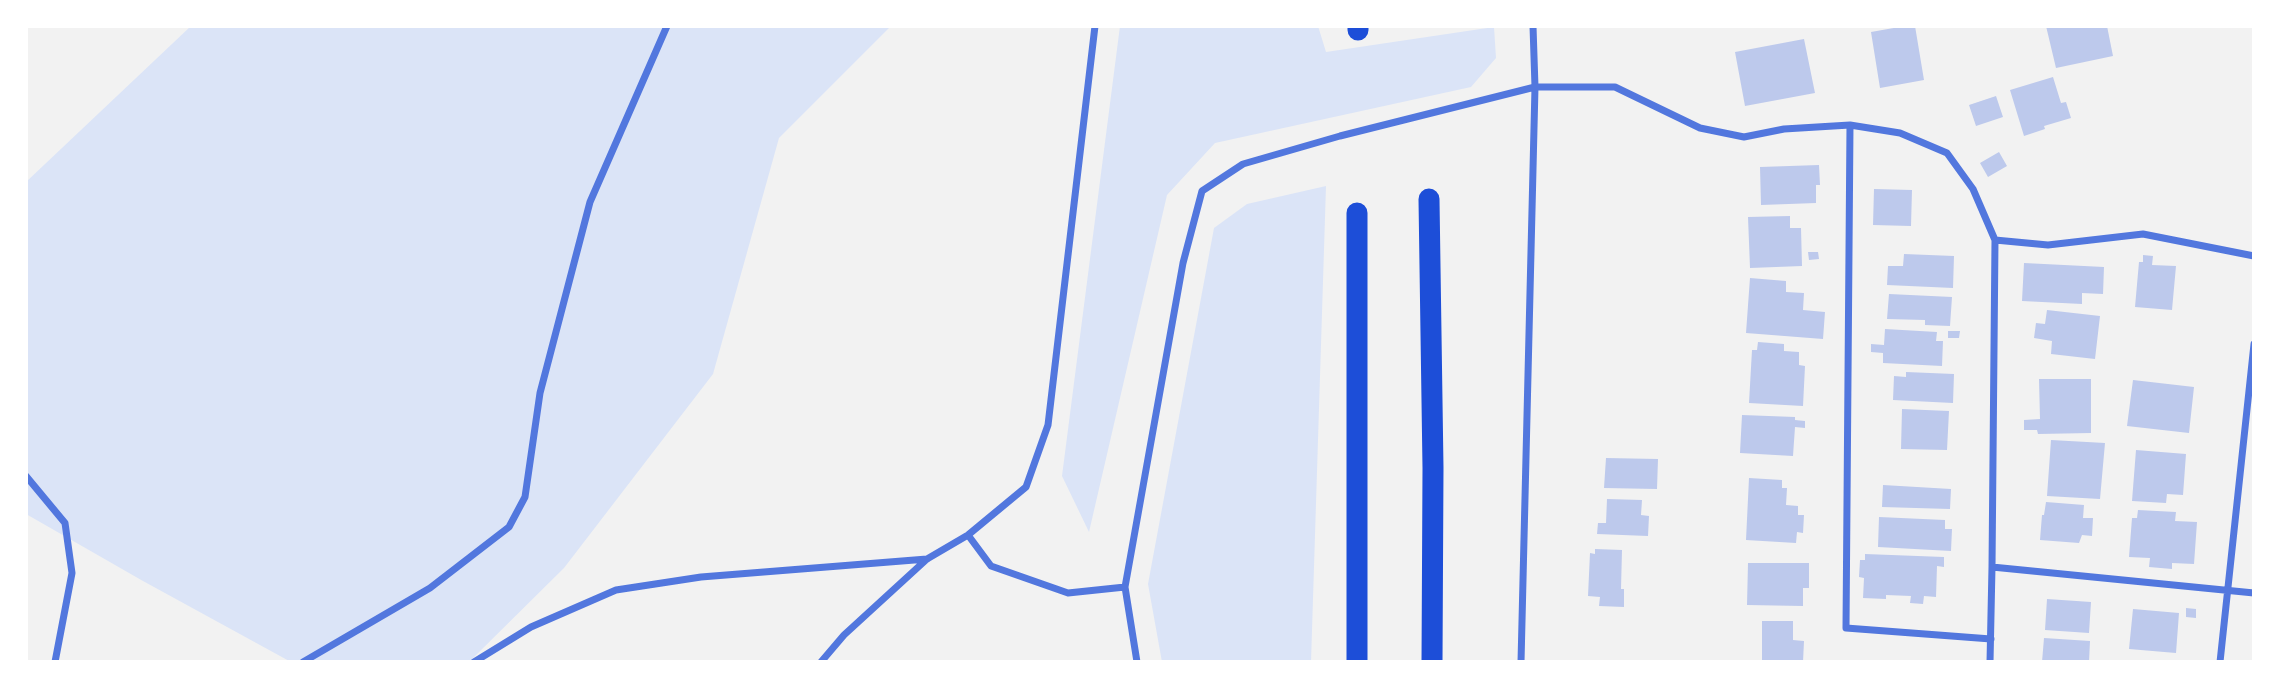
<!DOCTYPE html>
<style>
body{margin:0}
#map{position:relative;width:2280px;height:688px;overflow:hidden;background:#f2f2f2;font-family:Rubik,sans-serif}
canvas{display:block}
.frame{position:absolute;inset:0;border:28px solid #fff;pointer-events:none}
</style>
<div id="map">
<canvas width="2280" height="688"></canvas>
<div class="frame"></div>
</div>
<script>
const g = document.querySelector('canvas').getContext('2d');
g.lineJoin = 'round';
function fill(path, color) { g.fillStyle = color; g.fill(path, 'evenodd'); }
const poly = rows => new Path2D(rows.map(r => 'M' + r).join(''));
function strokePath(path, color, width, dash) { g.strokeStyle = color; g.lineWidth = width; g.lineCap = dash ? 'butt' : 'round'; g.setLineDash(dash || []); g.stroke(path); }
fill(poly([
 [191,26,891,26,779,138,713,374,564,568,469,662,291,662,143,581,26,514,26,182],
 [1120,26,1318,26,1326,52,1494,27,1496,58,1471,87,1215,143,1167,195,1089,532,1062,476],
 [1326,186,1311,662,1162,662,1148,584,1214,228,1247,204]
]), '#dbe4f7');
fill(poly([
 [1905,26,1915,26,1924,80,1880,88,1871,32],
 [2046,26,2107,26,2113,56,2056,68],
 [1804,39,1815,93,1745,106,1735,52],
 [2053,77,2061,103,2066,102,2071,118,2044,126,2045,129,2024,136,2010,90],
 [1996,96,2003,117,1976,126,1969,105],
 [1999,152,2007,166,1988,177,1980,163],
 [1819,165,1820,185,1816,185,1816,203,1761,205,1760,167],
 [1874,189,1912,190,1911,226,1873,225],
 [1790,216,1790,228,1801,228,1802,266,1750,268,1748,217],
 [1808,252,1818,252,1819,259,1809,260],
 [1904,254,1954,256,1953,288,1887,285,1888,266,1903,266],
 [2143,255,2153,256,2152,265,2176,266,2172,310,2135,307,2139,262,2143,262],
 [2024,263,2104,267,2103,294,2082,293,2082,304,2022,301],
 [1750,278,1786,281,1786,292,1804,293,1803,310,1825,312,1823,339,1746,333],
 [1889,294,1952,297,1950,326,1925,325,1925,320,1887,319],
 [2047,310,2100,316,2095,359,2051,354,2052,341,2034,338,2036,323,2045,324],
 [1885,329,1937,332,1936,341,1943,341,1942,366,1883,363,1883,353,1871,352,1871,344,1884,345],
 [1948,331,1960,331,1959,338,1948,338],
 [1758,342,1784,344,1784,351,1799,352,1799,365,1805,366,1803,406,1749,403,1752,350,1757,350],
 [1906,372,1954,374,1953,403,1893,400,1894,376,1906,377],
 [2039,379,2091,379,2091,433,2038,434,2037,430,2024,430,2024,420,2040,419],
 [2133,380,2194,387,2189,433,2127,426],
 [1902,409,1949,411,1947,450,1901,449],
 [1742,415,1795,417,1795,420,1805,421,1805,428,1795,427,1793,456,1740,453],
 [2051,440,2105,443,2100,499,2047,496],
 [2136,450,2186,454,2183,495,2167,494,2166,503,2132,501],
 [1606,458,1658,459,1657,489,1604,488],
 [1749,478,1782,480,1782,488,1787,488,1786,505,1798,506,1798,515,1804,515,1803,533,1797,532,1796,543,1746,540],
 [1883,485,1951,489,1950,509,1882,507],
 [1607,499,1642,500,1641,515,1649,516,1648,536,1597,534,1598,523,1606,523],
 [2046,502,2084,505,2083,518,2093,518,2092,536,2082,535,2079,543,2040,540,2042,515,2044,515],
 [2138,510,2176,512,2175,521,2197,522,2194,564,2172,563,2172,569,2149,567,2150,558,2129,557,2132,518,2137,518],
 [1879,517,1945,520,1945,529,1952,529,1951,551,1878,547],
 [1595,549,1622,550,1621,589,1624,589,1624,607,1599,606,1600,597,1588,596,1590,553,1595,554],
 [1865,554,1944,557,1944,567,1937,566,1936,597,1924,596,1923,604,1910,603,1911,596,1886,595,1886,599,1863,598,1864,578,1859,577,1860,560,1865,560],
 [1748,563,1809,563,1809,588,1803,588,1803,606,1747,605],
 [2047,599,2091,602,2089,633,2045,630],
 [2186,608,2196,609,2196,618,2186,617],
 [2133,609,2179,613,2176,653,2129,649],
 [1762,621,1793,621,1793,640,1804,641,1803,662,1762,662],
 [2044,638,2090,641,2089,662,2042,662]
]), '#bdc9ec');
strokePath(poly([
 [1850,125,1846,628,1991,639],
 [1995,240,1992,567,2254,593],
 [26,476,65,523,72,573,55,662],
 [968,535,991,566,1068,593,1125,587],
 [303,662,430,588,509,527,525,497,540,393,590,202,667,26],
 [474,662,531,627,616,590,701,577,927,559],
 [821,662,844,635,927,559,968,535,1026,487,1048,425,1095,26],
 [1137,662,1125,587,1183,263,1202,191,1243,164,1340,136,1535,87,1615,87,1700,128,1744,137,1784,129,1850,125,1900,133,1947,153,1973,189,1995,240,2048,245,2143,234,2254,256],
 [1521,662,1535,87,1533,26],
 [1990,662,1992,567],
 [2220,662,2254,344]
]), '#5277de', 7);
strokePath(poly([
 [1358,26,1358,30],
 [1429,199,1433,468,1432,662],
 [1357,213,1357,662]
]), '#1d4ed8', 21);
</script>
